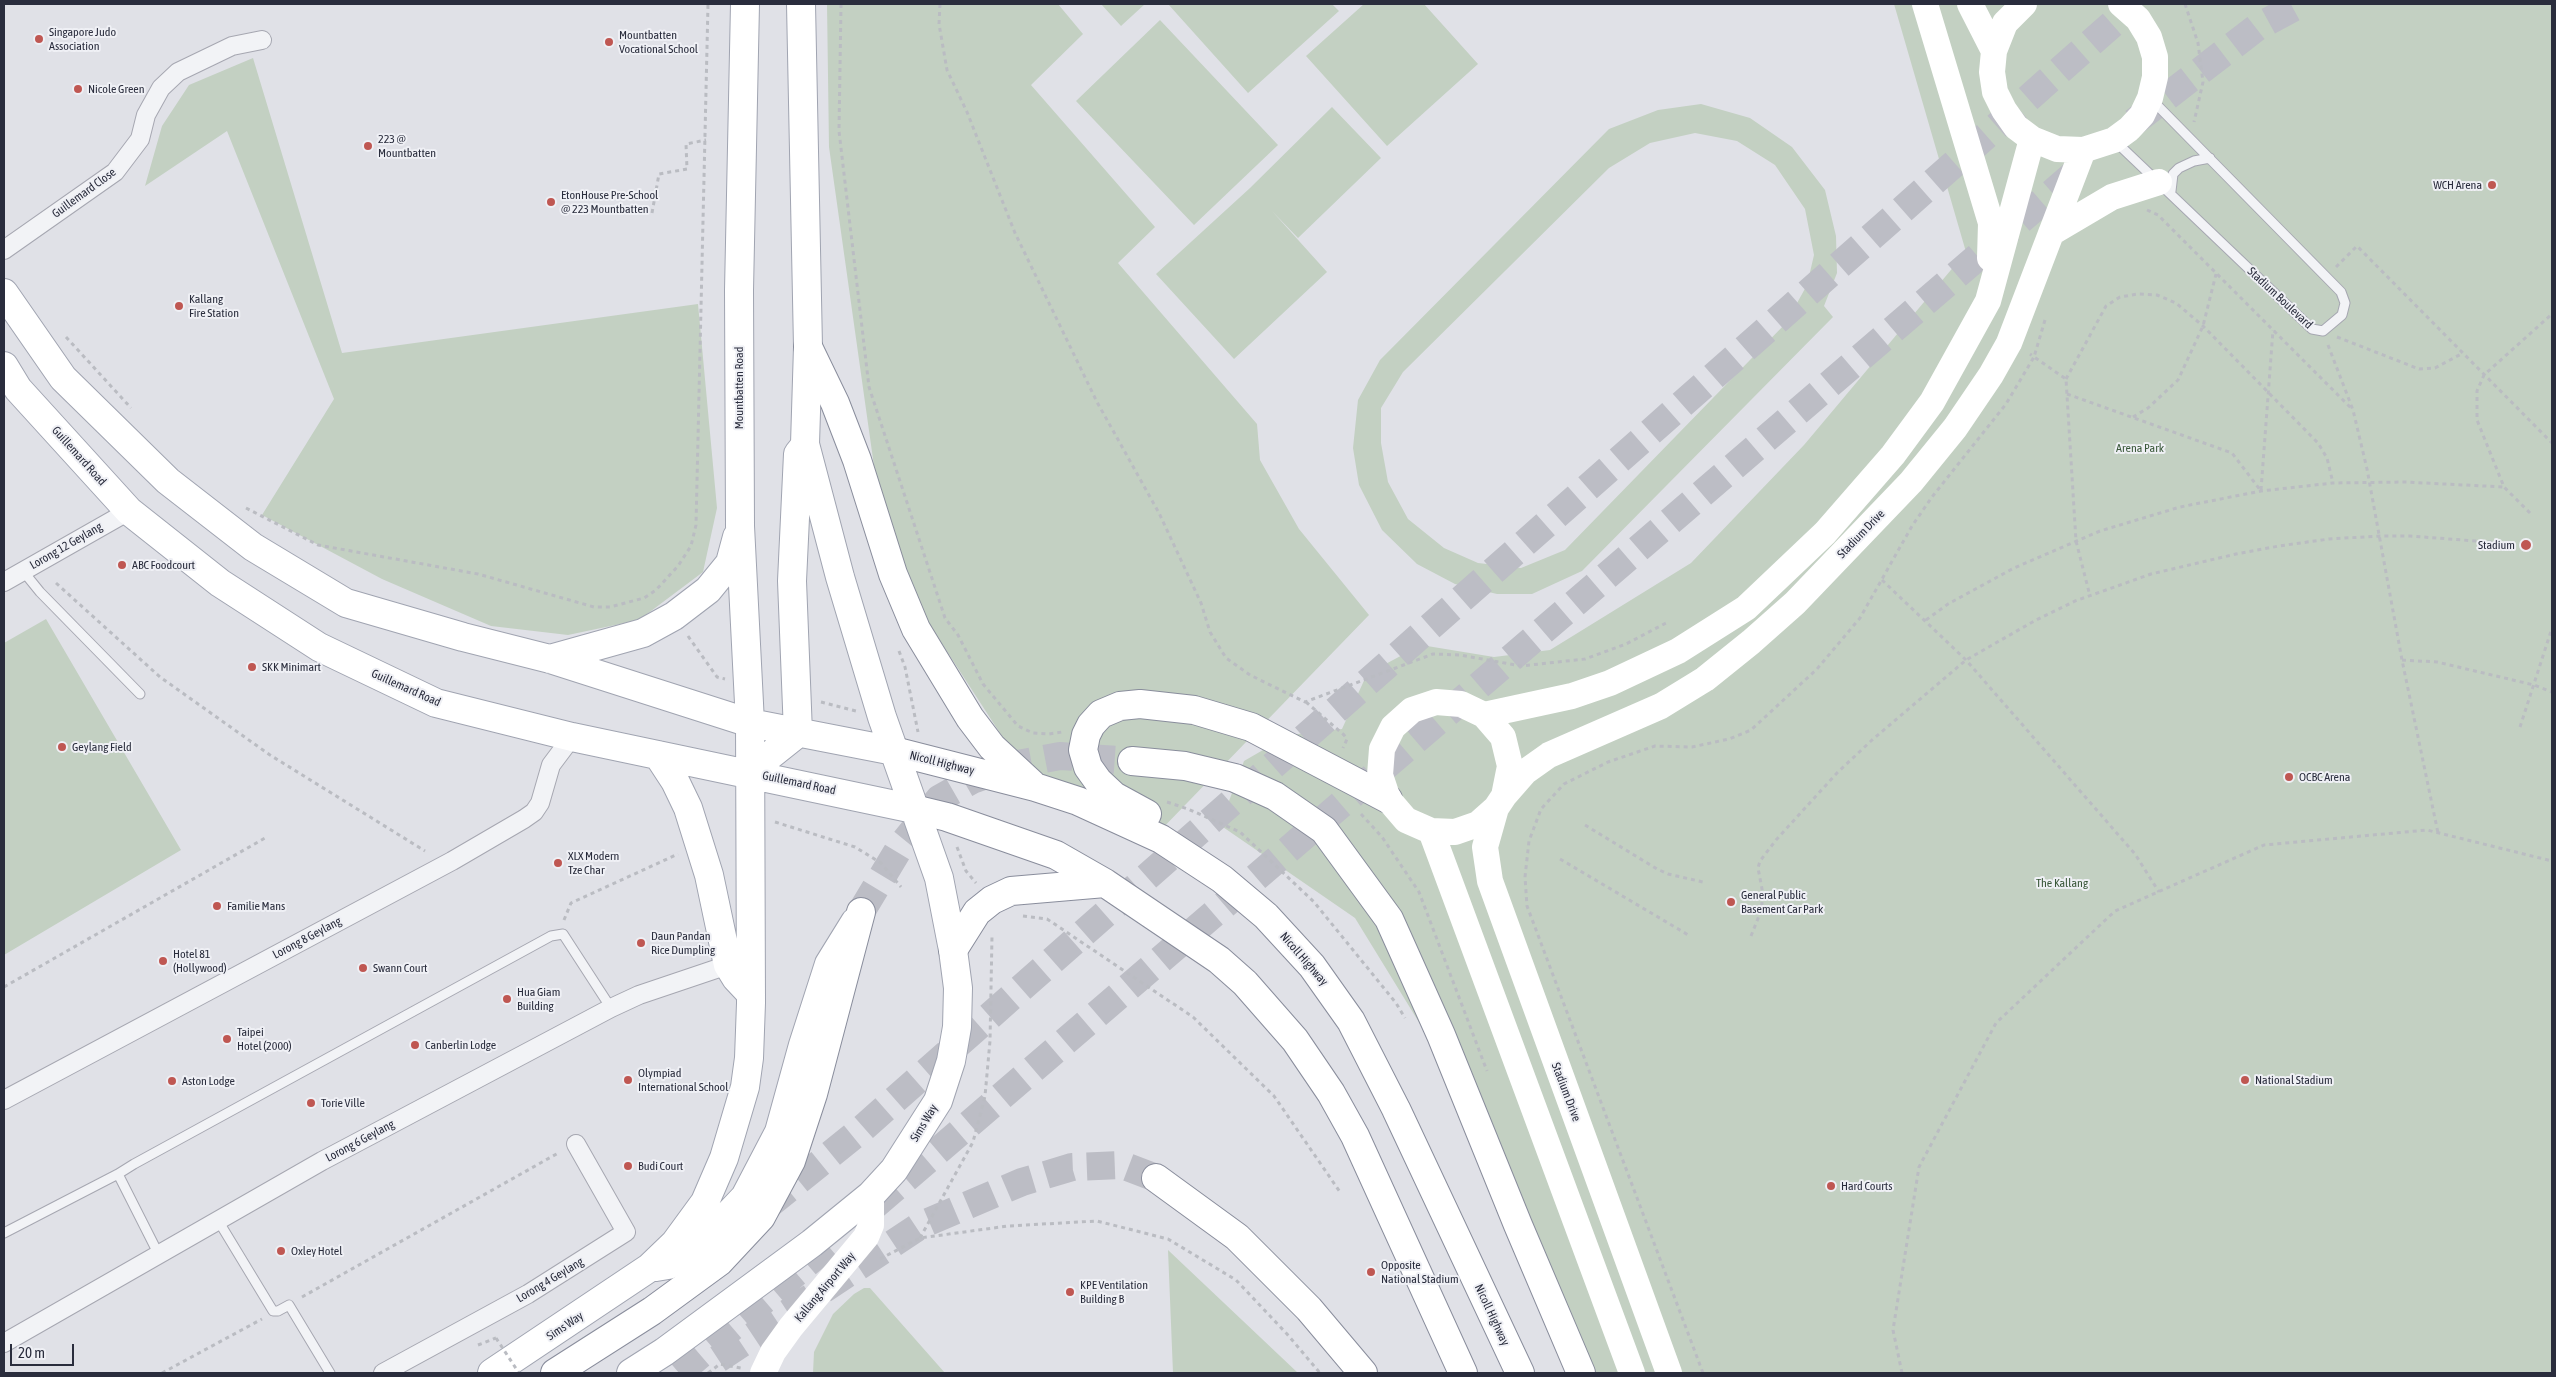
<!DOCTYPE html>
<style>
body{margin:0}
#map{position:relative;width:2556px;height:1377px;overflow:hidden;background:#e0e1e7;font-family:"Asap Condensed",sans-serif}
canvas{display:block}
.frame{position:absolute;inset:0;border:5px solid #2a2d3d;pointer-events:none}
.scale{position:absolute;left:10px;top:1344px;width:64px;height:22px;box-sizing:border-box;border:2px solid #2a2d3d;border-top:0;padding-left:6px;font-size:15px;line-height:18px;white-space:nowrap;color:#2a2d3d;-webkit-text-stroke:4px #eff0f5;paint-order:stroke}
</style>
<div id="map">
<canvas width="2556" height="1377"></canvas>
<div class="frame"></div>
<div class="scale">20 m</div>
</div>
<script>
const g = document.querySelector('canvas').getContext('2d');
g.lineJoin = 'round';
function fill(path, color) { g.fillStyle = color; g.fill(path, 'evenodd'); }
const poly = rows => new Path2D(rows.map(r => 'M' + r).join(''));
function strokePath(path, color, width, dash) { g.strokeStyle = color; g.lineWidth = width; g.lineCap = dash ? 'butt' : 'round'; g.setLineDash(dash || []); g.stroke(path); }
function label(font, color, halo, rows, align = 'center') {
  g.font = font + ' "Asap Condensed",sans-serif'; g.lineWidth = 4; g.setLineDash([]); g.textBaseline = 'middle'; g.strokeStyle = halo; g.fillStyle = color; for (const [text, x, y, turn = 0] of rows) {
    g.save(); g.translate(x, y); g.rotate((+turn || 0) * Math.PI / 180); g.textAlign = isNaN(turn) ? turn : align; if (halo) g.strokeText(text, 0, 0); g.fillText(text, 0, 0); g.restore();
  }
}
fill(poly([
 [827,4,1058,4,1083,34,1031,85,1155,227,1118,263,1257,424,1260,460,1299,529,1369,615,1157,834,1035,787,896,573,874,466,829,147],
 [1101,4,1145,4,1121,26],
 [1168,4,1332,4,1339,11,1248,93],
 [1364,4,1424,4,1478,64,1387,146,1306,56],
 [1894,4,2552,4,2552,1373,1580,1373,1466,1099,1355,918,1220,825,1244,761,1289,735,1342,729,1367,674,1421,645,1494,657,1550,650,1691,563,1804,445,1966,252],
 [1160,20,1278,145,1194,225,1076,101],
 [253,58,342,353,698,304,717,508,703,572,639,620,568,635,491,626,382,579,262,515,334,399,227,131,145,186,162,126,189,85],
 [1701,104,1750,118,1792,147,1825,190,1836,236,1837,273,1824,306,1833,317,1582,571,1532,594,1497,594,1455,584,1417,564,1382,530,1359,485,1353,448,1358,400,1380,360,1609,129,1658,110],
 [1695,133,1737,141,1775,165,1805,209,1814,255,1807,285,1786,323,1565,550,1521,568,1478,563,1444,548,1408,519,1388,482,1381,443,1381,408,1403,372,1609,168,1650,143],
 [1332,107,1381,158,1298,238,1272,211,1327,272,1234,359,1156,274,1250,188],
 [46,619,181,850,4,955,4,643],
 [1168,1250,1298,1373,1173,1373],
 [864,1288,870,1288,945,1373,813,1373,814,1352,833,1314,854,1294]
]), '#c3d0c2');
strokePath(poly([
 [2134,122,2256,28,2300,4],
 [861,912,900,847,939,799,972,780,1018,764,1060,756,1132,761],
 [874,1206,2081,168],
 [766,1207,863,1128,2135,4],
 [718,1359,921,1225,1022,1182,1072,1167,1122,1165,1156,1178],
 [679,1373,832,1242]
]), '#bcbdc5', 28, [28, 14]);
const lane = poly([
 [2116,142,2312,329,2323,331,2342,315,2345,303,2341,292,2152,100],
 [2171,191,2173,174,2179,168,2194,161,2210,158],
 [23,571,40,592,140,694],
 [219,1222,273,1311,278,1311,289,1305,330,1373],
 [4,1233,118,1174],
 [159,1255,118,1174,134,1164,551,936,563,934,611,1008]
]);
const street = poly([
 [4,250,115,172,140,139,146,115,161,88,178,72,232,46,262,40],
 [4,582,129,511],
 [4,1100,452,861,524,819,534,812,540,803,551,765,572,737],
 [4,1343,322,1161,611,1008,639,995,728,965],
 [383,1373,528,1294,626,1232,576,1144]
]);
const primary = poly([
 [4,293,63,378,168,481,253,547,346,603,463,637,550,659,750,723,894,751],
 [4,366,18,389,129,511,220,583,319,647,436,703,572,737,914,809],
 [550,659,643,633,674,616,708,590,730,563,737,537],
 [798,733,792,581,798,454,802,449],
 [658,755,675,781,688,808,709,875,728,965,736,978,751,994],
 [749,772,798,733],
 [656,1267,668,1265,691,1254,745,1197,779,1132,803,1045,829,964,855,922],
 [492,1373,649,1268,675,1243,705,1202,724,1158,745,1087,749,1058,751,1003,750,723,740,526,739,290,745,4],
 [631,1373,664,1352,812,1243,871,1195,894,1170,938,1101,951,1061,957,1027,958,988,953,950,939,878,882,717,840,577,805,444,808,347,801,4]
]);
const highway = poly([
 [808,347,835,403,857,460,893,574,916,629,970,718,992,747,1032,784],
 [894,751,1035,787,1078,801,1161,839,1222,879,1266,916,1312,966,1351,1021,1396,1109,1520,1373],
 [1132,761,1185,766,1235,778,1275,796,1324,830,1389,919,1441,1035,1518,1225,1581,1373],
 [914,809,947,817,1056,855,1105,883,1219,960,1245,983,1295,1040,1331,1093,1355,1136,1463,1373],
 [1147,814,1114,796,1098,781,1088,767,1083,750,1086,735,1091,725,1101,714,1120,706,1140,704,1194,710,1251,727,1388,799],
 [953,950,977,912,992,900,1011,891,1105,883],
 [1156,1178,1237,1237,1309,1309,1363,1373],
 [555,1373,652,1311,719,1262,761,1217,791,1161,813,1094,861,912]
]);
strokePath(lane, '#a6a7b1', 11);
strokePath(street, '#a6a7b1', 20);
strokePath(primary, '#a0a4b1', 30);
strokePath(highway, '#898d9c', 30);
strokePath(poly([
 [841,4,839,131,869,387,945,618,958,635,983,684,1018,726,1033,733,1049,734,1062,732],
 [940,4,939,24,947,70,967,112,1015,233,1097,402,1159,513,1201,603,1210,632,1226,658,1250,675,1305,702,1433,654,1460,655,1521,666,1585,659,1626,644,1666,623],
 [2185,4,2198,43,2203,82,2194,122],
 [2147,210,2158,215,2353,410],
 [652,213,659,174,687,169,686,144,706,140],
 [2336,267,2357,246,2552,443],
 [2045,320,2034,357,2066,379,2076,541,2090,596],
 [66,337,131,408],
 [2337,337,2419,369,2435,368,2463,353],
 [2328,345,2353,410,2367,469,2402,660,2438,833],
 [2066,379,2106,306,2120,297,2138,294,2157,295,2176,303,2203,326,2318,443,2327,458,2333,483],
 [2067,394,2232,453,2261,491],
 [2133,417,2148,408,2178,380,2203,326,2216,274],
 [2261,490,2273,330],
 [246,508,318,545,478,574,594,607,610,607,644,598,656,590,678,566,691,546,696,525,708,4],
 [2530,513,2504,487,2477,420,2477,391,2484,375,2552,314],
 [1882,580,1966,660,2135,854,2159,892],
 [56,583,160,677,270,755,425,851],
 [1926,620,1948,604,2014,568,2100,531,2180,507,2261,491,2333,483,2404,482,2504,487],
 [688,636,717,677,725,679],
 [899,651,905,667,918,732],
 [2402,660,2437,662,2534,685,2552,692],
 [821,702,856,711],
 [1306,702,1344,735,1347,739,1343,748],
 [2520,727,2552,628],
 [1167,802,1188,809,1240,832,1314,902,1396,1003,1405,1018],
 [1361,814,1382,837,1419,892,1487,1071],
 [775,822,855,847,881,863,901,887],
 [1585,825,1657,869,1668,874,1703,882],
 [957,847,966,871,976,883],
 [1560,859,1690,936],
 [1023,916,1047,919,1193,1017,1274,1096,1340,1192],
 [564,920,571,903,678,854],
 [1751,936,1761,911,1763,894,1758,868,1760,861,1776,840,1837,773,1872,740,1966,660,2036,620,2075,601,2151,574,2236,554,2279,546,2329,539,2380,536,2410,536,2502,543],
 [4,987,265,838],
 [920,1238,973,1142,985,1096,990,1041,992,936],
 [880,1259,920,1238,1008,1226,1097,1221,1168,1239,1236,1280,1287,1334,1320,1373],
 [302,1297,560,1152],
 [478,1345,496,1338],
 [162,1373,262,1319],
 [708,1373,720,1364,741,1368],
 [1703,1373,1527,906,1525,877,1529,841,1541,809,1564,784,1608,762,1655,746,1692,747,1729,739,1751,730,1817,669,1860,618,1912,526,1932,497,2006,404,2034,357,2030,354],
 [1902,1373,1893,1330,1919,1167,1996,1023,2115,911,2264,845,2427,830,2552,861]
]), '#babcc2', 3, [4, 4]);
strokePath(lane, '#f2f3f6', 9);
strokePath(street, '#f2f3f6', 18);
strokePath(poly([
 [1925,4,1991,223,1990,258],
 [1970,4,1994,51],
 [2024,4,2005,23,1994,51,1992,72,1995,92,2004,110,2016,127,2032,139,2057,149,2083,150,2114,140,2129,129,2142,115,2150,98,2155,77,2155,57,2149,37,2138,19,2121,4],
 [2051,233,2112,197,2159,182],
 [1484,715,1572,696,1610,683,1678,651,1746,608,1825,533,1893,455,1932,402,1988,301,2032,139],
 [1504,796,1510,766,1503,737,1484,715,1461,704,1436,702,1412,710,1393,727,1382,749,1380,775,1388,799,1406,820,1431,831,1455,832,1478,824,1496,808,1504,796,1525,772,1549,755,1661,706,1705,679,1751,642,1795,603,1911,482,1955,428,1991,375,2009,343,2083,150],
 [1496,808,1485,847,1490,881,1669,1373],
 [1431,831,1632,1373],
 [763,1373,773,1352,791,1327,866,1237,871,1225,871,1195]
]), '#fff', 26);
strokePath(primary, '#fff', 28);
strokePath(highway, '#fff', 28);
strokePath(poly([
 [496,1338,519,1373]
]), '#babcc2', 3, [4, 4]);
for (const [x, y, r, color] of [
 [39,39,5,"#bf5752"],
 [609,42,5,"#bf5752"],
 [78,89,5,"#bf5752"],
 [368,146,5,"#bf5752"],
 [2492,185,5,"#bf5752"],
 [551,202,5,"#bf5752"],
 [179,306,5,"#bf5752"],
 [2526,545,6,"#bf5752"],
 [122,565,5,"#bf5752"],
 [252,667,5,"#bf5752"],
 [62,747,5,"#bf5752"],
 [2289,777,5,"#bf5752"],
 [558,863,5,"#bf5752"],
 [1731,902,5,"#bf5752"],
 [217,906,5,"#bf5752"],
 [641,943,5,"#bf5752"],
 [163,961,5,"#bf5752"],
 [363,968,5,"#bf5752"],
 [507,999,5,"#bf5752"],
 [227,1039,5,"#bf5752"],
 [415,1045,5,"#bf5752"],
 [628,1080,5,"#bf5752"],
 [2245,1080,5,"#bf5752"],
 [172,1081,5,"#bf5752"],
 [311,1103,5,"#bf5752"],
 [628,1166,5,"#bf5752"],
 [1831,1186,5,"#bf5752"],
 [281,1251,5,"#bf5752"],
 [1371,1272,5,"#bf5752"],
 [1070,1292,5,"#bf5752"]
]) { const dot = new Path2D(); dot.arc(x, y, r, 0, 2 * Math.PI); g.fillStyle = color; g.fill(dot); strokePath(dot, '#eff0f5', 2); }
label('12px', '#2a2d3d', '#eff0f5', [
 ["Singapore Judo",49,32],
 ["Association",49,46],
 ["Mountbatten",619,35],
 ["Vocational School",619,49],
 ["Nicole Green",88,89],
 ["223 @",378,139],
 ["Mountbatten",378,153],
 ["WCH Arena",2482,185,"right"],
 ["EtonHouse Pre-School",561,195],
 ["@ 223 Mountbatten",561,209],
 ["Kallang",189,299],
 ["Fire Station",189,313],
 ["Stadium",2515,545,"right"],
 ["ABC Foodcourt",132,565],
 ["SKK Minimart",262,667],
 ["Geylang Field",72,747],
 ["OCBC Arena",2299,777],
 ["XLX Modern",568,856],
 ["Tze Char",568,870],
 ["General Public",1741,895],
 ["Basement Car Park",1741,909],
 ["Familie Mans",227,906],
 ["Daun Pandan",651,936],
 ["Rice Dumpling",651,950],
 ["Hotel 81",173,954],
 ["(Hollywood)",173,968],
 ["Swann Court",373,968],
 ["Hua Giam",517,992],
 ["Building",517,1006],
 ["Taipei",237,1032],
 ["Hotel (2000)",237,1046],
 ["Canberlin Lodge",425,1045],
 ["Olympiad",638,1073],
 ["International School",638,1087],
 ["National Stadium",2255,1080],
 ["Aston Lodge",182,1081],
 ["Torie Ville",321,1103],
 ["Budi Court",638,1166],
 ["Hard Courts",1841,1186],
 ["Oxley Hotel",291,1251],
 ["Opposite",1381,1265],
 ["National Stadium",1381,1279],
 ["KPE Ventilation",1080,1285],
 ["Building B",1080,1299]
], 'left');
label('12px', '#2a2d3d', '#eff0f5', [
 ["Guillemard Close",84,193,-36],
 ["Stadium Boulevard",2280,298,43],
 ["Mountbatten Road",739,388,-90],
 ["Guillemard Road",79,456,48],
 ["Stadium Drive",1861,534,-46],
 ["Lorong 12 Geylang",66,546,-30],
 ["Guillemard Road",406,688,24],
 ["Nicoll Highway",942,763,14],
 ["Guillemard Road",799,783,12],
 ["Lorong 8 Geylang",307,938,-28],
 ["Nicoll Highway",1304,959,49],
 ["Stadium Drive",1566,1092,69],
 ["Sims Way",924,1123,-59],
 ["Lorong 6 Geylang",360,1141,-28],
 ["Lorong 4 Geylang",550,1280,-31],
 ["Kallang Airport Way",825,1287,-50],
 ["Nicoll Highway",1492,1315,65],
 ["Sims Way",565,1326,-34]
]);
label('12px', '#395739', '#eff0f5', [
 ["Arena Park",2140,448],
 ["The Kallang",2062,883]
]);
</script>
